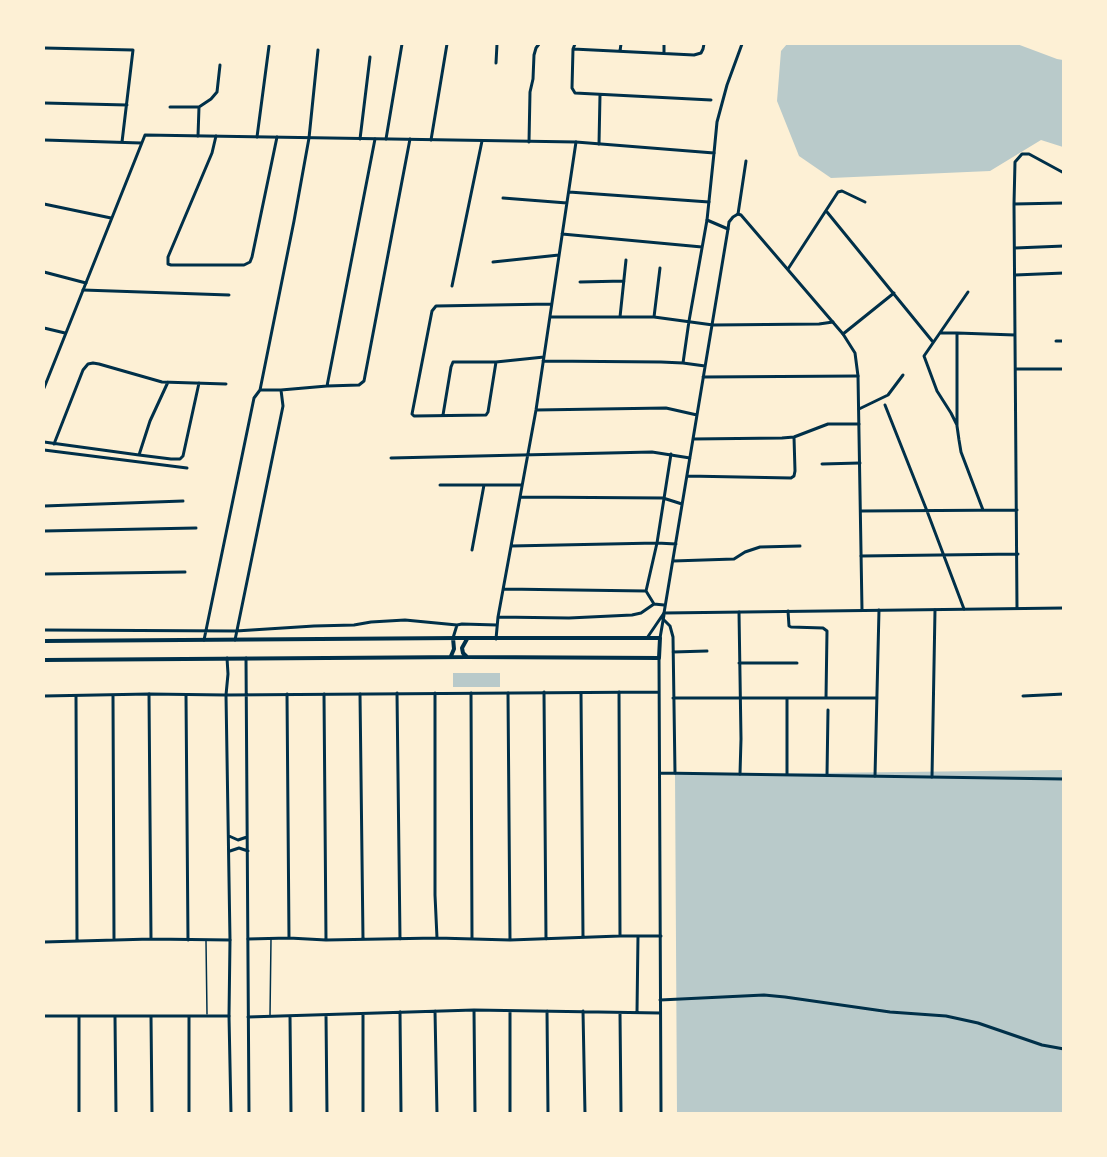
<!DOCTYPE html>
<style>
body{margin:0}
#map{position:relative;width:1107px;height:1157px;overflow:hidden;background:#fdf0d5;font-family:Ubuntu,sans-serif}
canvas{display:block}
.frame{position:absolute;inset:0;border:45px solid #fdf0d5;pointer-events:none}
</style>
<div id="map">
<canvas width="1107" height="1157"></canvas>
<div class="frame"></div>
</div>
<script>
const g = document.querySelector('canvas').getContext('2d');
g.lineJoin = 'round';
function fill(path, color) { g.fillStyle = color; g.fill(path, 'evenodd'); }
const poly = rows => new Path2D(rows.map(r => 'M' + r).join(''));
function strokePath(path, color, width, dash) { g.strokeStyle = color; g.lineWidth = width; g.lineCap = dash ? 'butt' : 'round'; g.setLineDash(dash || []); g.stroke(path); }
fill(poly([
 [787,44,1017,44,1057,59,1063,60,1063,147,1041,140,990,171,831,178,799,156,777,101,781,51],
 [453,673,500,673,500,687,453,687],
 [1063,770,1063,1113,677,1113,675,773,740,774]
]), '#b9caca');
strokePath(poly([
 [206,941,207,1014],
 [270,1016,271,939]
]), '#003049', 1.5);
strokePath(poly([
 [575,44,573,49,572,88,575,93,711,100],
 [44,48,133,50,122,142],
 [573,49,694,55,701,53,703,49,704,44],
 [620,51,621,44],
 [664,53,664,44],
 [496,63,497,44],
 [44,103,127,105],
 [170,107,199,107],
 [198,136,199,107,211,99,217,92,220,65],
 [216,136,212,153,168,257,168,264,171,265,244,265,250,262,252,257,277,137],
 [257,137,269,46],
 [360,139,370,57],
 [386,139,402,44],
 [44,140,141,143],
 [431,140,447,44],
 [529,142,530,92,533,79,534,55,536,48,539,44],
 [599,144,600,95],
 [714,153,717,122,727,85,742,44],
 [569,192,709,202],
 [503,198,567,203],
 [44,204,111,218],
 [1014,204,1064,203],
 [827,212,933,342],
 [738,214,746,161],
 [562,234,702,247],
 [1015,248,1064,246],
 [493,262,559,255],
 [788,269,838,192,842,191,865,202],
 [44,272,86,283],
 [1015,275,1064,273],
 [580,282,624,281],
 [452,286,482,141],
 [83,290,229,295],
 [550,317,654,317,713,325,819,324,833,322],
 [620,317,626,260],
 [654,317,660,268],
 [44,328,65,333],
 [940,333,957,333,957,426,959,440,961,452,983,510],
 [957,333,1015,335],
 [843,334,894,293],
 [1056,341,1064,341],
 [543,361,661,362,683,363,705,366],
 [496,362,488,412,486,415,414,416,412,414,432,311,436,306,551,304],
 [683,363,689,321,707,220],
 [1016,369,1064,369],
 [703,377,858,376],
 [327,386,375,139],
 [260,390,281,390,327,386,359,385,364,381,410,139],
 [885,405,927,511,964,609],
 [859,409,888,395,903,375],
 [536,410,666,408,697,415],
 [443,415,451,367,453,362,496,362,544,357],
 [957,425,951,413,937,391,924,356,968,292],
 [693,439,782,438,794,437,828,424,859,424],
 [44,442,139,455,171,459,180,459,183,456,199,383],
 [54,444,83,370,88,364,93,363,99,364,162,382,226,384],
 [44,450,187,468],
 [139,455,150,421,168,382],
 [391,458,652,452,690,458],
 [822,464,860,463],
 [687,476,791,478,794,476,795,471,794,437],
 [440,485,522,485],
 [520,497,663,498,682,504],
 [44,506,183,501],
 [861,511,1017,510],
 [44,531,196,528],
 [511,546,657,543,676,544],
 [472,550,484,485],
 [861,556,1018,554],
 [673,561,734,559,745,552,760,547,800,546],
 [44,574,185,572],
 [504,589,646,591],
 [654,604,646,591,657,543,671,454],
 [1017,608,1014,204,1015,162,1022,154,1029,154,1064,173],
 [788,611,789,626,791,627,823,628,827,631,826,698],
 [739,612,741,739,740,774],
 [664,613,728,229],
 [498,617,569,618,632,615,641,613,654,604,664,605],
 [663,619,670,626,673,637,675,773],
 [44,630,236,631,314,626,354,625,371,622,405,620,457,625,462,624,497,625],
 [453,638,457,625],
 [496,639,498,617,536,410,576,142],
 [204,640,254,398,260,390,294,221,309,138,318,50],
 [235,640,283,406,281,390],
 [673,652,707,651],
 [739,663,797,663],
 [544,692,546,939],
 [619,692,620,936],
 [397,693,400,939],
 [435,693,435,895,437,938],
 [471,693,472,939],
 [508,693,510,940],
 [581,693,583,937],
 [149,694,151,939],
 [287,694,289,938],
 [324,694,326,940],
 [360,694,363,939],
 [186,695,188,940],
 [76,696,77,941],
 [113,696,114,940],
 [1023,696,1064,694],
 [673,698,877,698],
 [787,774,787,698],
 [827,775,828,710],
 [875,776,879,610],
 [932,777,935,610],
 [248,939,289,938,326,940,437,938,510,940,620,936,661,936],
 [44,942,151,939,230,940],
 [660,1000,764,995,785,997,890,1012,946,1016,978,1023,1042,1045,1064,1049],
 [474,1010,475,1114],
 [435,1011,437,1114],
 [510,1011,510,1114],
 [547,1011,548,1114],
 [583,1011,585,1114],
 [400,1012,401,1114],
 [637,1012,638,936],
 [620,1013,621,1114],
 [363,1014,363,1114],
 [326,1015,327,1114],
 [44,1016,229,1016],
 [79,1016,79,1114],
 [151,1016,152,1114],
 [189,1016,189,1114],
 [290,1016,291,1114],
 [115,1017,116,1114],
 [248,1017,474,1010,660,1013]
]), '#003049', 3);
strokePath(poly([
 [44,388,145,135,576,142,714,153,707,220,728,229,729,222,733,217,738,214,741,215,843,334,855,353,858,376,862,610],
 [664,613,1064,608],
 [647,638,664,613],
 [660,638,664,615],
 [227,658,228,674,226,695,230,940,229,1016,231,1114],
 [246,658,249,1114],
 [659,658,661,1114],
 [44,696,149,694,226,695,659,692],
 [660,773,1064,779],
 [229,836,238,840,247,837],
 [230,851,239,848,248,851]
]), '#003049', 3);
strokePath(poly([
 [44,641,458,638,660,638,659,658,467,657,44,660],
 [451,656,454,649,453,638],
 [467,657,463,653,462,648,467,639]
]), '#003049', 4);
</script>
